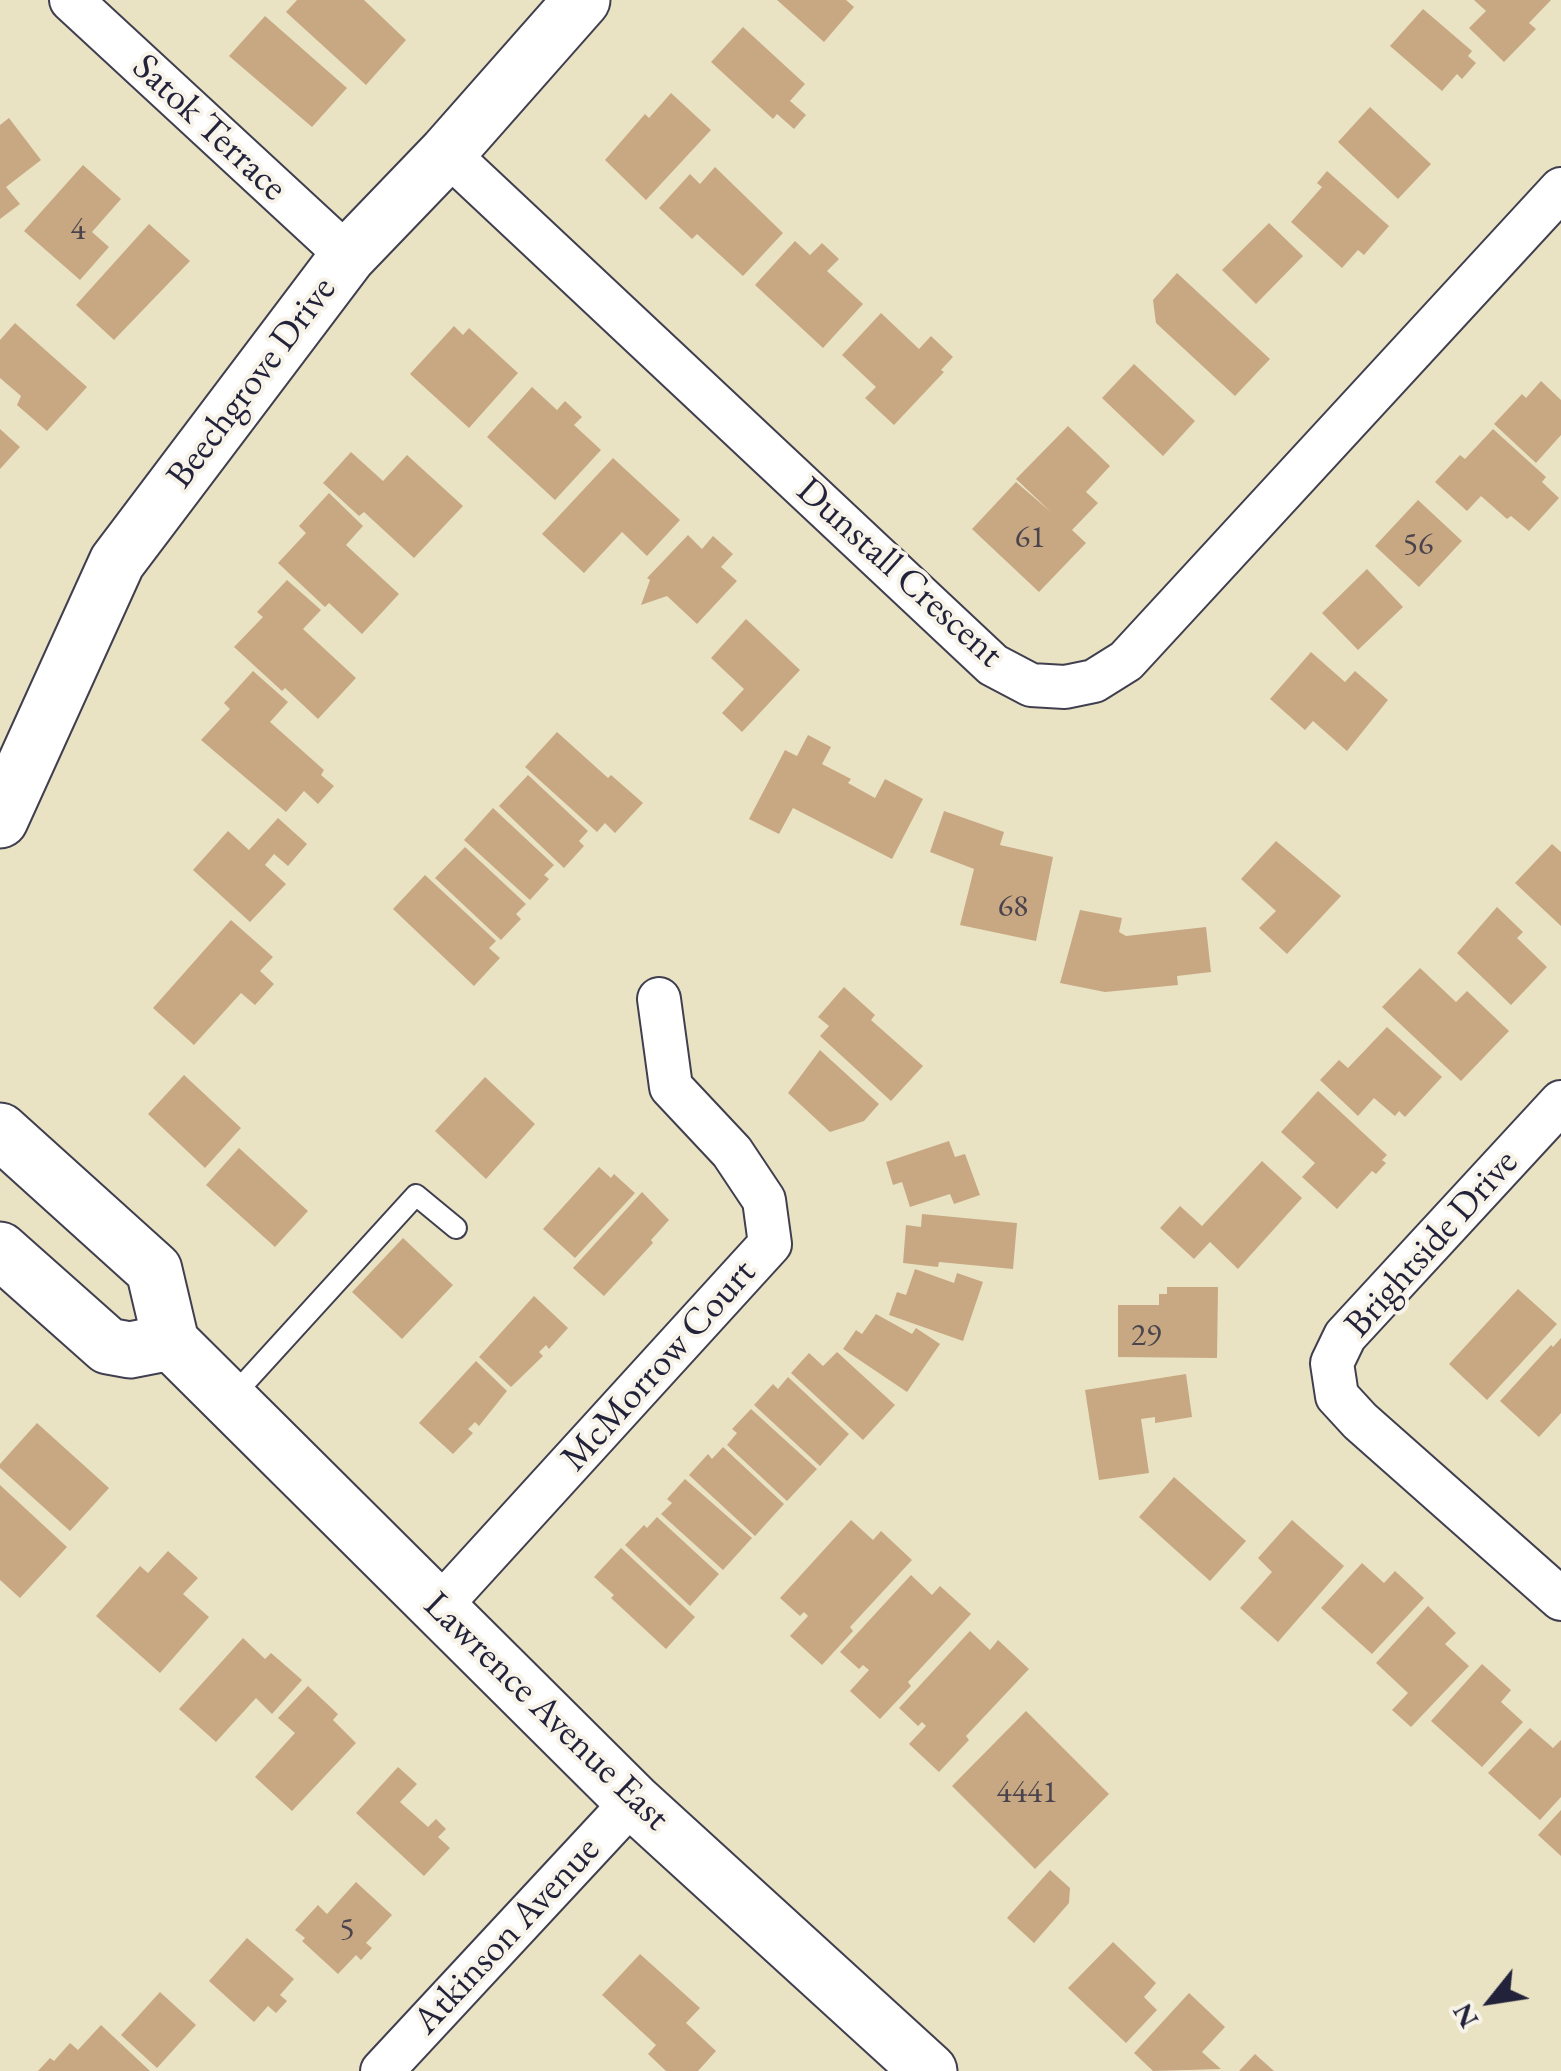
<!DOCTYPE html>
<style>
body{margin:0}
#map{position:relative;width:1561px;height:2071px;overflow:hidden;background:#e9e3c3;font-family:"EB Garamond",serif}
canvas{display:block}
.north{position:absolute;left:1441px;top:1951px;width:100px;height:100px;-webkit-text-stroke:8px #f7f3e8;paint-order:stroke;rotate:240deg;font-size:28px;font-weight:700;line-height:40px;text-align:center;color:#22223b}
.north::after{content:'';display:block;margin:auto;width:35px;height:45px;background:#22223b;clip-path:polygon(50% 0,100% 100%,50% 72%,0 100%)}
</style>
<div id="map">
<canvas width="1561" height="2071"></canvas>
<div class="north">N</div>
</div>
<script>
const g = document.querySelector('canvas').getContext('2d');
g.lineJoin = 'round';
function fill(path, color) { g.fillStyle = color; g.fill(path, 'evenodd'); }
const poly = rows => new Path2D(rows.map(r => 'M' + r).join(''));
function strokePath(path, color, width, dash) { g.strokeStyle = color; g.lineWidth = width; g.lineCap = dash ? 'butt' : 'round'; g.setLineDash(dash || []); g.stroke(path); }
function label(font, color, halo, rows, align = 'center') {
  g.font = font + ' "EB Garamond",serif'; g.lineWidth = 8; g.setLineDash([]); g.textBaseline = 'middle'; g.strokeStyle = halo; g.fillStyle = color; for (const [text, x, y, turn = 0] of rows) {
    g.save(); g.translate(x, y); g.rotate((+turn || 0) * Math.PI / 180); g.textAlign = isNaN(turn) ? turn : align; if (halo) g.strokeText(text, 0, 0); g.fillText(text, 0, 0); g.restore();
  }
}
fill(poly([
 [297,0,364,0,406,40,366,85,286,12],
 [777,0,846,0,854,7,824,42],
 [1474,0,1551,0,1529,23,1536,29,1504,62,1469,28,1486,11],
 [1423,9,1472,51,1468,56,1476,63,1462,79,1457,74,1442,91,1390,46],
 [265,16,347,88,312,127,229,56],
 [743,27,805,84,790,101,806,115,794,129,777,114,773,119,711,62],
 [671,93,711,130,646,200,605,160,645,114,649,118],
 [1370,107,1431,164,1398,199,1338,142],
 [9,118,41,160,6,187,20,204,0,219,0,125],
 [83,165,121,199,92,232,109,247,80,280,24,231],
 [715,167,783,233,743,276,697,234,692,239,659,208,690,174,700,184],
 [1327,171,1389,226,1364,255,1358,250,1342,268,1291,222,1322,187,1317,183],
 [1269,223,1303,256,1256,304,1222,270],
 [149,224,190,261,114,340,76,305],
 [795,241,810,255,822,243,839,259,827,271,863,304,823,348,755,285],
 [1177,273,1270,359,1235,396,1156,323,1153,300],
 [881,313,919,349,931,336,953,357,941,370,944,372,894,425,865,398,876,387,842,355],
 [15,323,87,387,47,431,17,405,21,396,0,378,0,340],
 [454,326,463,335,469,328,518,373,469,428,410,374],
 [1134,364,1195,421,1163,456,1102,398],
 [1541,381,1561,400,1561,435,1536,463,1494,424,1522,394,1526,398],
 [532,387,557,410,565,401,582,417,574,425,601,450,555,500,487,437],
 [1068,426,1110,466,1086,492,1098,503,1072,530,1086,543,1039,592,972,529,1016,482,1052,513,1016,479],
 [0,429,20,447,0,469],
 [1493,429,1546,477,1542,482,1559,498,1529,531,1511,516,1507,519,1481,496,1467,511,1435,482,1460,455,1465,459],
 [351,452,383,481,407,455,463,506,414,558,364,512,359,516,323,483],
 [613,458,680,520,647,556,622,532,584,573,542,534],
 [329,493,363,526,346,545,399,594,362,634,329,603,325,607,278,563,306,533,299,526],
 [1418,500,1462,541,1419,587,1375,546],
 [688,535,702,549,713,536,733,554,721,567,737,581,697,624,667,596,641,605,650,580,647,578],
 [1367,569,1403,607,1358,650,1322,613],
 [287,580,321,610,303,629,356,678,318,719,285,688,282,691,234,647,263,617,257,612],
 [746,619,800,670,742,732,722,713,744,689,711,658],
 [1311,652,1345,682,1355,671,1388,700,1347,751,1313,721,1305,730,1270,699],
 [253,671,288,702,270,722,324,770,321,775,334,786,318,804,304,791,286,812,201,740,230,709,224,703],
 [557,732,608,778,611,775,643,803,615,833,605,823,597,832,525,767],
 [808,735,831,747,822,764,851,779,848,783,875,798,885,779,923,799,892,859,793,808,779,834,749,819,785,750,797,756],
 [528,775,588,831,579,841,584,846,564,868,499,806],
 [493,808,554,865,544,875,549,879,530,900,464,840],
 [944,811,1004,832,1000,845,1053,857,1036,941,960,925,974,869,930,852],
 [278,818,307,844,288,866,274,854,265,865,286,884,250,922,193,870,228,831,249,850],
 [1276,841,1341,896,1287,954,1259,928,1276,911,1241,879],
 [1552,844,1561,852,1561,926,1515,883],
 [465,847,526,904,516,914,521,919,501,940,435,878],
 [425,875,496,941,489,948,500,958,474,986,393,909],
 [1497,907,1523,932,1517,938,1547,967,1511,1005,1457,953],
 [1080,910,1122,918,1119,932,1126,936,1206,927,1211,972,1177,976,1178,985,1105,992,1060,983],
 [231,920,273,957,260,971,274,984,255,1005,241,993,194,1045,153,1008],
 [1420,968,1456,1002,1467,991,1509,1031,1461,1081,1382,1007],
 [844,987,875,1015,871,1020,923,1066,891,1101,820,1036,829,1026,818,1017],
 [1387,1027,1442,1077,1405,1117,1399,1111,1395,1116,1374,1098,1358,1116,1320,1080,1339,1060,1348,1068],
 [820,1050,879,1104,864,1121,830,1132,788,1093],
 [184,1075,241,1128,205,1168,148,1114],
 [485,1077,535,1124,486,1179,435,1131],
 [1318,1091,1387,1155,1382,1160,1386,1163,1376,1174,1372,1171,1337,1209,1302,1177,1315,1163,1281,1132],
 [949,1141,955,1157,965,1154,980,1195,954,1204,950,1194,910,1207,902,1182,893,1185,886,1162],
 [239,1148,308,1211,275,1247,206,1185],
 [1262,1161,1302,1198,1238,1269,1210,1242,1194,1259,1160,1228,1180,1206,1202,1226],
 [599,1167,611,1178,614,1174,635,1193,575,1258,543,1229],
 [642,1192,669,1220,651,1240,653,1243,604,1296,573,1268],
 [922,1214,1017,1223,1013,1269,939,1262,938,1267,903,1263,906,1225,921,1227],
 [403,1238,453,1285,402,1339,352,1292],
 [915,1269,954,1283,957,1273,983,1282,963,1341,889,1315,897,1292,906,1295],
 [1167,1287,1218,1287,1217,1358,1118,1357,1118,1305,1159,1305,1159,1294,1167,1294],
 [1518,1289,1557,1324,1487,1400,1449,1364],
 [534,1296,568,1328,549,1349,546,1345,539,1352,543,1356,511,1387,479,1357],
 [876,1314,912,1334,916,1328,940,1344,907,1392,843,1349,856,1330,862,1334],
 [1561,1338,1561,1413,1539,1437,1500,1401,1551,1345,1553,1347],
 [837,1352,895,1405,863,1440,791,1373,809,1353,823,1366],
 [476,1361,507,1391,479,1426,475,1422,468,1429,473,1433,453,1454,419,1423],
 [1186,1374,1192,1417,1155,1423,1155,1417,1141,1419,1149,1473,1099,1480,1085,1390],
 [788,1377,849,1434,820,1466,754,1405,773,1384,778,1389],
 [751,1409,817,1469,787,1501,727,1445,737,1433,732,1429],
 [37,1423,109,1488,70,1531,0,1468,0,1464],
 [723,1447,784,1504,755,1536,689,1475,708,1454,712,1459],
 [1174,1477,1246,1541,1210,1581,1139,1517],
 [685,1479,752,1538,723,1570,661,1514,672,1503,667,1499],
 [0,1485,67,1547,20,1598,0,1580],
 [657,1517,719,1574,690,1606,625,1545,644,1525,647,1528],
 [851,1520,873,1540,881,1531,912,1560,850,1627,853,1631,822,1665,790,1636,808,1616,804,1612,800,1616,780,1598],
 [1292,1520,1344,1566,1278,1642,1240,1608,1272,1572,1258,1558],
 [621,1548,695,1617,666,1649,611,1598,614,1595,594,1577],
 [168,1551,198,1578,183,1594,209,1617,160,1673,96,1616,140,1566,148,1573],
 [1362,1563,1384,1583,1395,1571,1424,1598,1372,1654,1321,1608],
 [911,1575,932,1595,940,1586,971,1614,908,1682,911,1686,880,1719,850,1691,869,1670,863,1665,859,1669,840,1652],
 [1428,1606,1456,1633,1445,1644,1469,1666,1411,1727,1392,1710,1408,1693,1376,1663],
 [970,1631,990,1650,998,1640,1029,1669,966,1736,969,1740,939,1772,909,1744,926,1726,922,1722,918,1726,899,1708],
 [243,1638,265,1659,271,1653,302,1680,272,1714,256,1698,216,1742,179,1709],
 [1482,1664,1511,1690,1501,1702,1523,1722,1482,1767,1431,1721],
 [308,1686,338,1714,333,1720,356,1743,292,1811,255,1777,295,1733,278,1718],
 [1026,1711,1109,1794,1035,1869,952,1786],
 [1530,1728,1553,1748,1561,1740,1561,1797,1540,1820,1488,1773],
 [398,1767,417,1784,400,1802,428,1827,436,1819,446,1829,438,1837,450,1848,424,1876,356,1813],
 [1561,1810,1561,1856,1538,1835],
 [1050,1870,1070,1888,1069,1903,1034,1943,1007,1918],
 [356,1882,392,1915,366,1943,372,1948,361,1960,356,1955,338,1974,302,1941,305,1938,295,1930,318,1905,327,1914],
 [247,1938,294,1979,280,1995,287,2001,276,2013,268,2006,254,2022,209,1981],
 [1113,1942,1156,1983,1144,1997,1157,2010,1126,2043,1068,1988],
 [640,1954,700,2008,686,2023,716,2051,698,2071,666,2071,648,2054,656,2045,602,1995],
 [160,1992,196,2025,157,2068,121,2035],
 [1189,1993,1225,2027,1202,2052,1221,2069,1153,2071,1134,2053],
 [101,2025,150,2071,38,2071,50,2058,54,2061,70,2043,78,2050],
 [1255,2054,1274,2071,1239,2071]
]), '#c7a883');
const lane = poly([
 [231,1398,416,1195,456,1228]
]);
const street = poly([
 [71,0,348,256],
 [447,153,993,665,1031,685,1065,687,1094,681,1126,661,1561,189],
 [1561,1102,1345,1336,1332,1363,1337,1396,1360,1421,1561,1599],
 [439,1607,770,1244,764,1200,732,1152,671,1087,659,999],
 [382,2071,633,1801]
]);
const secondary = poly([
 [0,820,117,562,348,256,447,153,582,0],
 [0,1131,154,1270,171,1342,633,1801,929,2071],
 [0,1250,108,1346,130,1350,171,1342]
]);
strokePath(lane, '#403f4f', 24);
strokePath(street, '#403f4f', 46);
strokePath(secondary, '#403f4f', 59);
strokePath(lane, '#fff', 20);
strokePath(street, '#fff', 42);
strokePath(secondary, '#fff', 55);
label('32px', '#4b444d', null, [
 ["4",78,230],
 ["61",1030,538],
 ["56",1418,545],
 ["68",1013,907],
 ["29",1146,1336],
 ["4441",1027,1793],
 ["5",347,1930]
]);
label('38px', '#22223b', '#f7f3e8', [
 ["Satok Terrace",209,128,43],
 ["Beechgrove Drive",252,383,-53],
 ["Dunstall Crescent",899,573,42],
 ["Brightside Drive",1432,1244,-48],
 ["McMorrow Court",659,1366,-48],
 ["Lawrence Avenue East",546,1712,44],
 ["Atkinson Avenue",507,1936,-47]
]);
</script>
